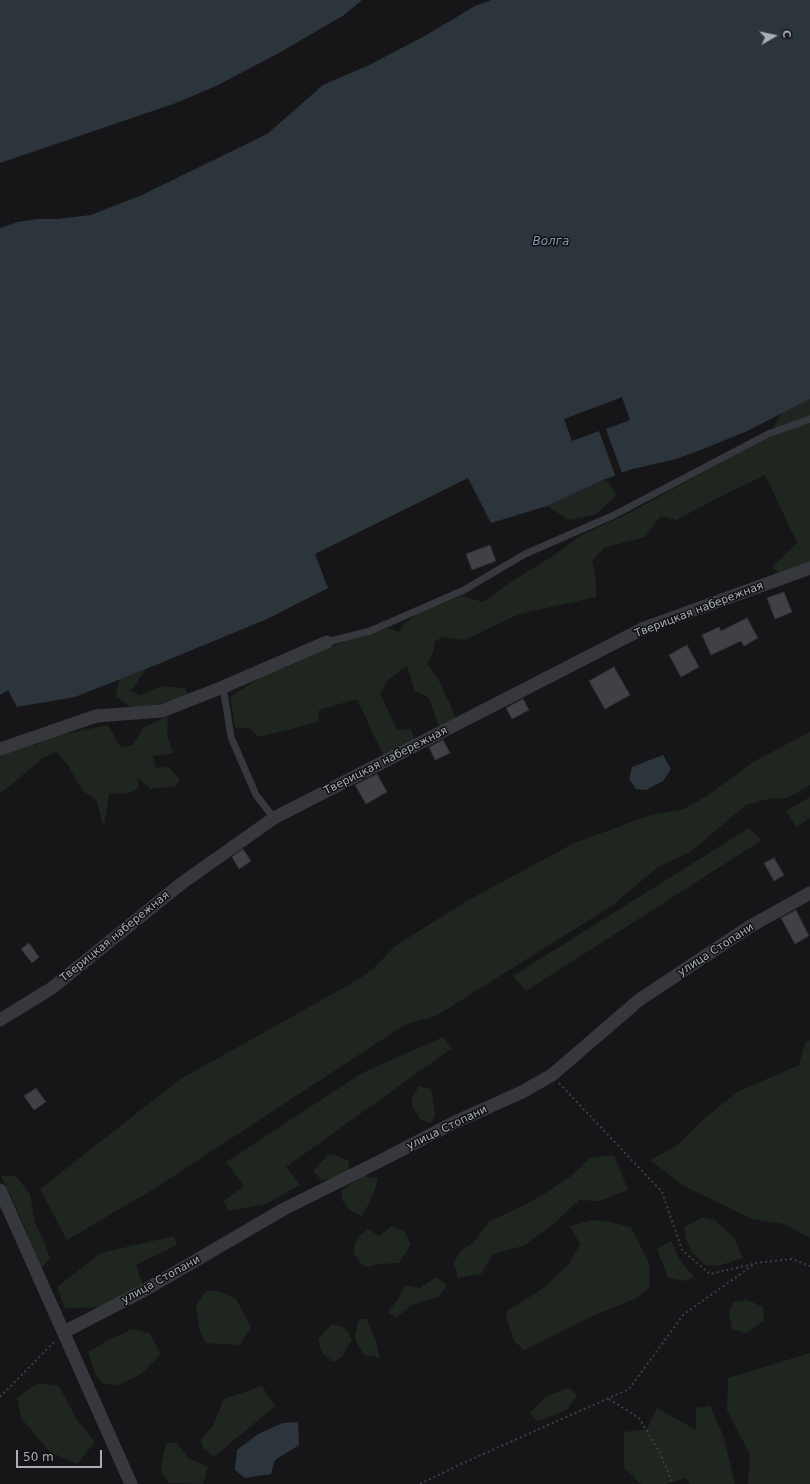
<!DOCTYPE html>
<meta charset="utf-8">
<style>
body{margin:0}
#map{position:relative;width:810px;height:1484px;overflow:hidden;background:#161618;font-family:"DejaVu Sans",sans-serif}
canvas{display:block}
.north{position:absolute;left:754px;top:16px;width:40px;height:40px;-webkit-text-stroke:3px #111113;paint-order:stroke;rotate:81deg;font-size:11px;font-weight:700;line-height:16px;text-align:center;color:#a8adb8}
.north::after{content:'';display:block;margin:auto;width:14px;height:18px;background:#a8adb8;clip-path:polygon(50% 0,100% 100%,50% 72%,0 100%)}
.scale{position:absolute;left:16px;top:1450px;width:86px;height:18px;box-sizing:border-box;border:2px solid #a8adb8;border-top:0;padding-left:5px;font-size:12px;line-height:14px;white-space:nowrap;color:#a8adb8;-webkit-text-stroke:3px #111113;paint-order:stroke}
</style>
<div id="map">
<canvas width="810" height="1484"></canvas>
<div class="north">С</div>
<div class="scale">50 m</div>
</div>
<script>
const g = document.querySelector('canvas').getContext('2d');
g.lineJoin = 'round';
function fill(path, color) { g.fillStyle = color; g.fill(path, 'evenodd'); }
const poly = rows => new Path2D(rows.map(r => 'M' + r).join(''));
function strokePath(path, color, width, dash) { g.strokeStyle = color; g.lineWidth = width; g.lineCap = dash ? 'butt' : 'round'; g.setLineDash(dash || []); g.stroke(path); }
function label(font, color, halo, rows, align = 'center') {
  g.font = font + ' "DejaVu Sans",sans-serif'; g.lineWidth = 3; g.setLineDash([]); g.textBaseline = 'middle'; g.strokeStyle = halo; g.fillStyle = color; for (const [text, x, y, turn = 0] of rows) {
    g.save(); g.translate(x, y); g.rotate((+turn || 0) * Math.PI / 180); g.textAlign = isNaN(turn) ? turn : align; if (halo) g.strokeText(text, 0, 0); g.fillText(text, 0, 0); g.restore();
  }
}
fill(poly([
 [810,399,810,564,782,576,772,567,797,543,765,475,712,501,676,520,661,516,645,537,604,548,592,561,596,581,596,597,519,614,465,640,443,637,435,641,433,652,427,664,438,679,450,704,456,720,440,730,429,698,415,691,407,666,389,679,380,693,397,730,411,729,415,741,383,755,357,699,319,710,318,722,259,737,250,729,235,727,230,697,277,667,285,668,342,642,388,628,399,632,404,624,420,612,462,596,483,602,514,580,551,557,580,536,633,511,768,437,781,414],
 [603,480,609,483,617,495,595,515,569,520,547,506],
 [146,669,131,691,139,695,162,686,185,688,188,696,151,707,133,709,116,697,118,684,120,679],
 [168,716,167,736,173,753,153,756,156,768,169,767,180,780,175,786,151,789,137,778,139,788,127,794,109,793,104,827,96,800,82,790,67,764,56,752,43,758,0,794,0,754,23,744,35,745,51,737,108,725,121,748,133,745,143,728],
 [810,732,810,785,788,798,768,799,746,805,690,852,658,867,613,905,436,1016,406,1024,157,1187,67,1240,40,1189,179,1080,359,979,376,966,395,946,467,901,574,843,648,816,684,809,707,796,753,762],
 [810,797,810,818,796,827,786,811],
 [749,828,762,840,526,991,513,976],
 [443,1037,452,1048,286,1167,300,1185,266,1204,229,1211,223,1201,244,1186,226,1162,362,1073],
 [810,1040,810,1238,784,1224,752,1219,684,1186,650,1160,676,1146,706,1117,739,1091,799,1065,805,1043],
 [419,1086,431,1089,435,1115,431,1123,421,1120,412,1106,412,1098],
 [330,1153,349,1161,348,1173,322,1181,313,1171],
 [614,1155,628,1190,600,1201,579,1200,556,1222,523,1246,493,1254,481,1274,458,1278,454,1263,460,1251,473,1243,490,1221,516,1209,541,1196,571,1176,590,1158],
 [1,1176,16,1176,30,1194,35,1223,44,1241,50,1259,41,1268,17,1209],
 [362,1176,378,1178,374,1193,362,1217,350,1210,343,1202,341,1191],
 [702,1217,715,1220,734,1238,743,1258,718,1266,705,1265,691,1251,686,1239,684,1228],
 [593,1220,610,1222,631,1227,649,1263,650,1287,635,1299,590,1317,524,1350,514,1341,506,1315,508,1310,541,1290,569,1264,580,1244,570,1226],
 [392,1226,405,1232,411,1244,399,1263,381,1264,368,1267,361,1264,353,1252,357,1238,368,1229,379,1236],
 [174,1236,177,1245,136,1265,143,1286,108,1307,65,1308,57,1287,101,1253],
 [671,1241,680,1260,694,1277,684,1281,668,1278,657,1249],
 [436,1277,447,1285,438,1297,413,1304,396,1318,388,1312,398,1299,405,1285,420,1288],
 [206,1291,219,1291,236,1299,251,1327,240,1345,206,1343,199,1329,196,1306],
 [747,1300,763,1307,764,1321,746,1333,732,1329,729,1312,734,1302],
 [359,1319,367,1319,377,1344,380,1358,364,1355,356,1341,355,1335],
 [332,1324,344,1327,352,1339,342,1357,333,1362,322,1353,318,1339],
 [132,1329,149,1333,161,1354,141,1374,119,1385,104,1384,95,1374,88,1352,109,1340],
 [810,1353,810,1484,748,1484,750,1455,727,1410,728,1378],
 [38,1383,59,1386,77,1420,95,1442,77,1464,50,1452,21,1418,17,1398],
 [262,1386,275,1406,214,1457,203,1448,201,1440,213,1425,224,1399],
 [569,1388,577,1395,567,1410,538,1421,530,1413,547,1396],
 [710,1406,723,1435,735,1484,690,1484,685,1478,666,1484,641,1484,624,1468,624,1432,647,1429,657,1408,696,1430,696,1408],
 [166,1443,176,1443,190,1459,208,1467,203,1484,169,1483,162,1474,161,1466]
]), '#1e261f');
fill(poly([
 [0,0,362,0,344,15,279,53,218,85,176,103,0,163],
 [491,0,810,0,810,399,745,432,703,449,676,459,629,470,603,480,547,506,491,523,468,478,315,554,328,588,267,619,146,669,75,697,17,707,0,715,0,228,17,222,37,219,57,219,91,215,142,195,267,134,323,85,369,65,423,37,475,6],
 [663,755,671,769,663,781,646,790,636,789,629,779,632,767],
 [298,1422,299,1445,275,1460,271,1474,245,1478,235,1470,237,1450,258,1434,283,1423]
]), '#2c353c');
fill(poly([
 [622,397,630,420,606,429,622,473,615,475,599,431,572,441,564,419],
 [8,690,17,707,0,715,0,695]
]), '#161618');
const building = poly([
 [490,545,496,561,472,570,466,554,490,545],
 [784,592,792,612,775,619,767,598,784,592],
 [747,618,758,638,744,646,741,641,711,655,702,635,719,627,721,631,747,618],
 [687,645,699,667,681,677,669,655,687,645],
 [614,667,630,695,605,709,589,681,614,667],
 [523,699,529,710,512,719,506,708,523,699],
 [443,740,450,753,435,760,429,747,443,740],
 [377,774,387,792,366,804,355,785,377,774],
 [243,849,251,861,239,869,232,857,243,849],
 [774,858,784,875,774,881,764,863,774,858],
 [796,910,809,936,795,944,781,918,796,910],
 [29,943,39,957,32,963,21,949,29,943],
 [36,1088,46,1102,34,1110,24,1096,36,1088]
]);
fill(building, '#404145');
strokePath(building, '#303034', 1);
strokePath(poly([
 [559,1083,662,1192,682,1250,710,1274,753,1264],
 [0,1397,55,1341],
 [609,1399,639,1418,659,1451,673,1484],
 [420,1484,461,1464,629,1389,684,1314,756,1263,792,1259,810,1266]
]), '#3d3f44', 2, [2, 3]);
strokePath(poly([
 [327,642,370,631,464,590,525,554,612,516,768,434,810,419],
 [223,687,231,737,256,795,274,818]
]), '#37383d', 7);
strokePath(poly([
 [0,749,96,716,162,711,223,687,327,642],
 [0,1020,52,988,182,883,274,818,644,628,810,568],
 [0,1190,131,1484],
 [64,1332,145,1290,284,1209,384,1159,453,1123,522,1092,552,1075,639,1000,749,927,810,893]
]), '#37383d', 13);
label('11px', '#a8adb8', '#111113', [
 ["Тверицкая набережная",699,610,-21],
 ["Тверицкая набережная",386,761,-27],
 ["Тверицкая набережная",115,937,-39],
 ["улица Стопани",716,950,-33],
 ["улица Стопани",447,1128,-26],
 ["улица Стопани",161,1280,-29]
]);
label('italic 12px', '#7f9bb3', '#111113', [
 ["Волга",551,242]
]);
</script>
